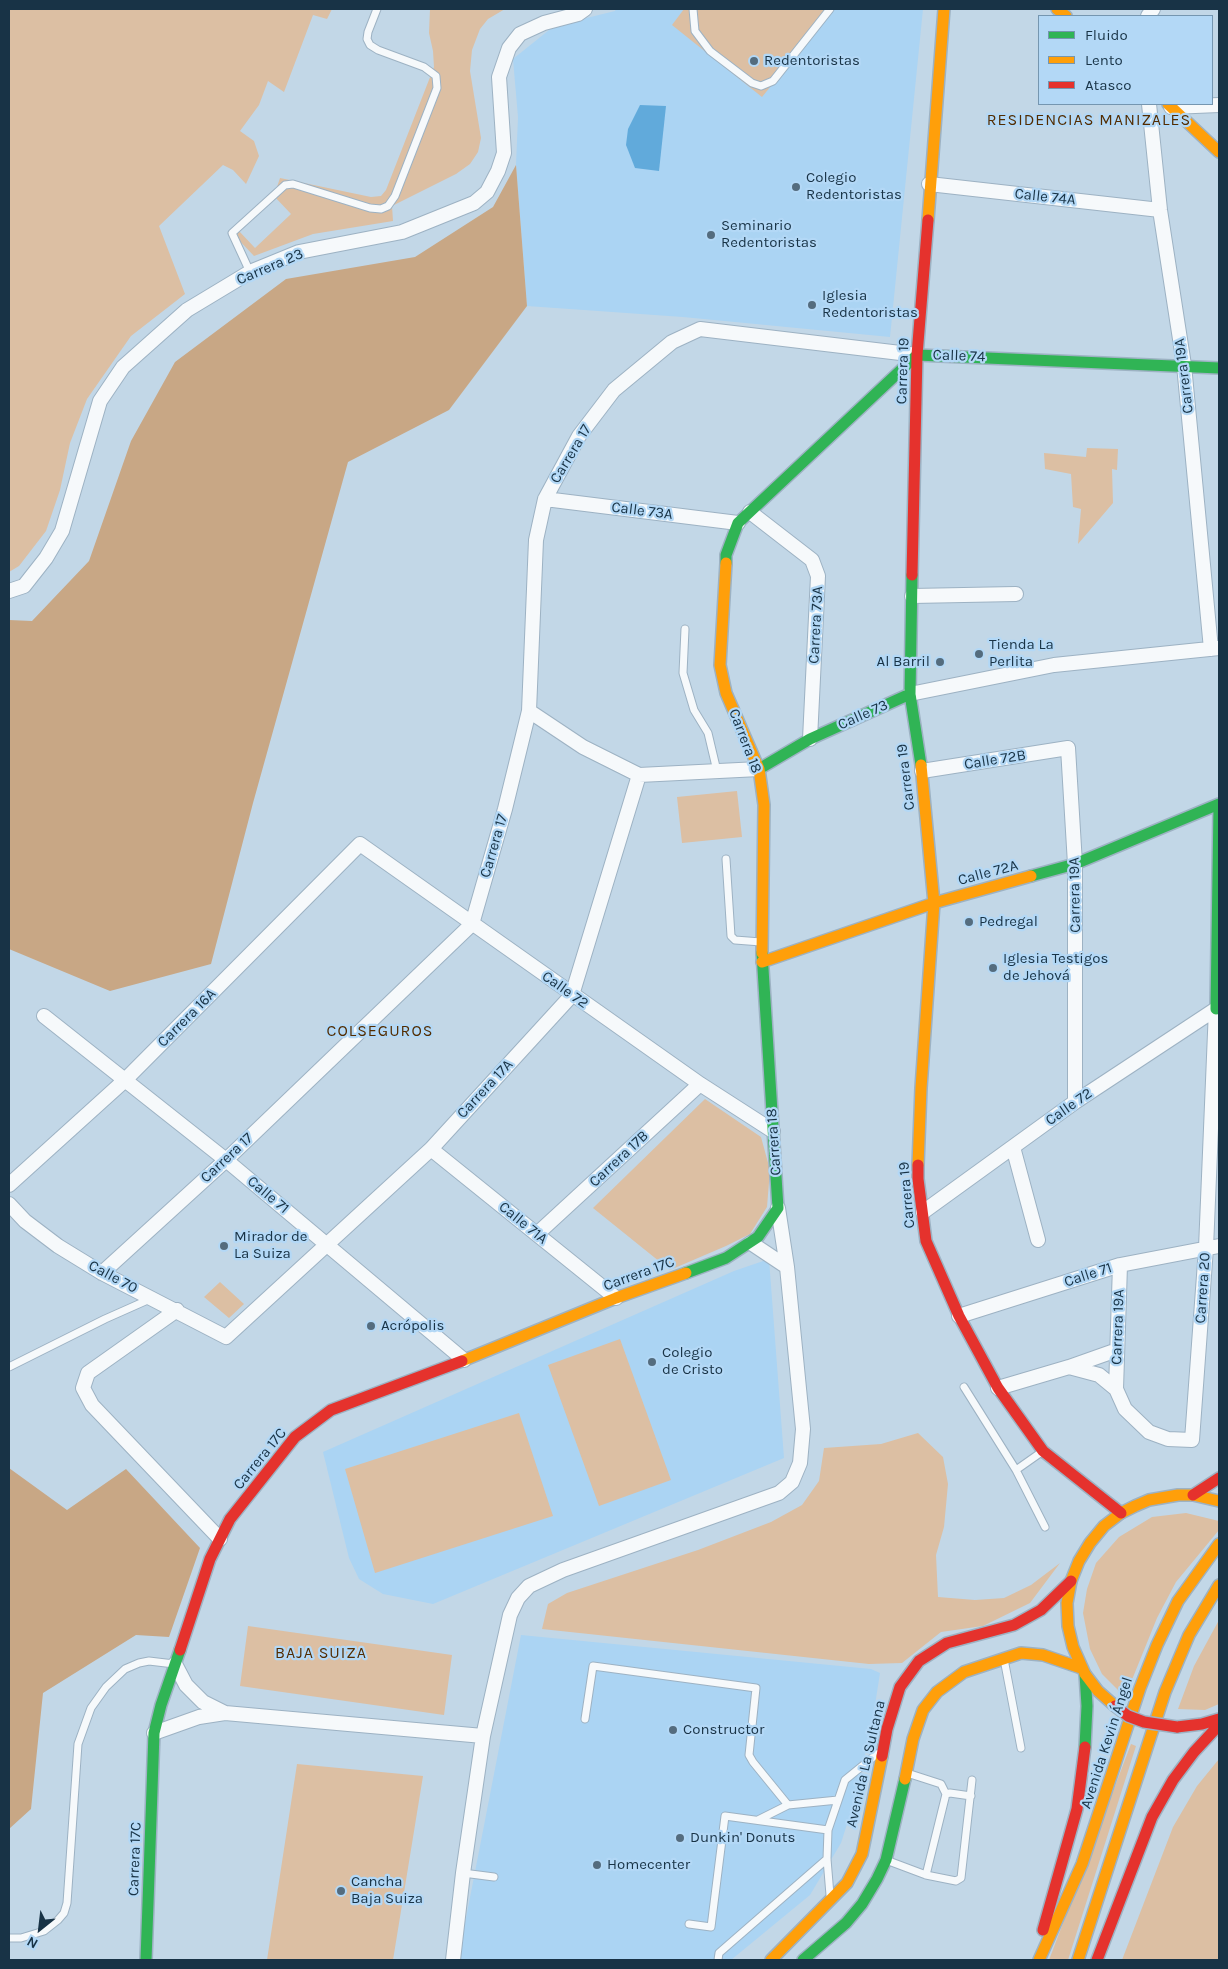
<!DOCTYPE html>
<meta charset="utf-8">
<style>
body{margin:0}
#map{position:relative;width:1228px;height:1969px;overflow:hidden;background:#c2d7e7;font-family:Karla,sans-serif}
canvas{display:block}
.frame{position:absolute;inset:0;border:10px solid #183346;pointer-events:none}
.legend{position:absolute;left:1038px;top:15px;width:175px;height:90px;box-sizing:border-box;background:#b3d8f6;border:1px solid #7596b0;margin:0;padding:6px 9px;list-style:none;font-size:15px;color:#183346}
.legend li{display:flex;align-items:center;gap:10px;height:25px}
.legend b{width:25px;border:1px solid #7596b0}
.north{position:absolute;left:15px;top:1904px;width:50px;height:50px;-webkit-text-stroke:4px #b3d8f6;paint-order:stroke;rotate:209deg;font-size:14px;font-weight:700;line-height:20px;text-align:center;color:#183346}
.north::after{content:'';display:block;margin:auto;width:18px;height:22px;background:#183346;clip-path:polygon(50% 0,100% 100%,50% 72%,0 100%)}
</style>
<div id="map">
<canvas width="1228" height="1969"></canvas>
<div class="frame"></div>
<ul class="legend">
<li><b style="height:6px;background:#30b455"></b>Fluido</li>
<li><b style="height:6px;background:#ff9f0a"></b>Lento</li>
<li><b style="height:6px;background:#e5322d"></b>Atasco</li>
</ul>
<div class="north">N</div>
</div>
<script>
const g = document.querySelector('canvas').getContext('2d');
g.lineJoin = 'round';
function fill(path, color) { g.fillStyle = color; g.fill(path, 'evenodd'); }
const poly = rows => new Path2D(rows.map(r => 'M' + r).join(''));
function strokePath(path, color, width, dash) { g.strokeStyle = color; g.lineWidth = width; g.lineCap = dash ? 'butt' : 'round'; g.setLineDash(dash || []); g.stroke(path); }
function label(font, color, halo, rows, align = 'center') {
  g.font = font + ' Karla,sans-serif'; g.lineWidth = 4.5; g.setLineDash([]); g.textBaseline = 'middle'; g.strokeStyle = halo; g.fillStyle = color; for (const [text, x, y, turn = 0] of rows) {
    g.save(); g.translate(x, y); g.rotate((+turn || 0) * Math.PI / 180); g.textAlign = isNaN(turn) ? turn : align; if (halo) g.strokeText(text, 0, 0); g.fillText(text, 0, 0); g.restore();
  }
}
fill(poly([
 [616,9,923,9,890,337,683,317,527,306,516,165,518,117,513,59,554,26,615,11],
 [769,1259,784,1458,433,1604,383,1594,359,1579,349,1558,323,1452,734,1271],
 [521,1635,871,1669,880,1673,873,1718,856,1796,841,1843,810,1895,731,1960,460,1960,460,1949]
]), '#abd4f3');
fill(poly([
 [9,9,332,9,327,19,313,15,284,92,268,81,259,105,240,131,254,141,259,156,246,184,233,170,223,165,159,226,185,294,131,336,87,399,70,443,60,490,46,531,19,566,9,572],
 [430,9,505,9,488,19,480,29,472,50,470,71,481,138,478,152,470,164,456,174,392,206,393,221,313,234,254,256,235,236,236,232,239,231,255,248,291,214,274,196,280,178,371,197,381,196,386,190,434,67,433,51,429,33],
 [684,9,834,9,762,97,672,25],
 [1087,448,1118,449,1117,470,1112,469,1113,503,1078,544,1081,509,1073,507,1071,474,1045,469,1044,453,1086,457],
 [737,791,742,837,682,843,677,797],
 [705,1099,761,1137,770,1170,767,1207,750,1234,726,1246,670,1270,593,1208],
 [220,1282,244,1304,229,1318,204,1297],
 [620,1339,671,1480,599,1506,548,1365],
 [519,1413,553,1516,375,1573,345,1469],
 [918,1433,943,1457,948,1484,944,1527,936,1555,938,1597,975,1600,1004,1598,1031,1585,1060,1563,1030,1603,983,1626,941,1632,902,1663,869,1664,542,1629,548,1604,567,1593,698,1550,771,1522,802,1505,819,1481,824,1448,881,1444],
 [1186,1513,1219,1521,1219,1530,1176,1582,1157,1618,1125,1697,1102,1674,1090,1649,1083,1613,1087,1589,1096,1563,1119,1537,1152,1517],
 [1219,1620,1219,1704,1205,1710,1178,1709,1194,1666],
 [248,1626,452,1655,444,1715,240,1686],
 [1131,1744,1136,1746,1068,1960,1049,1960],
 [1219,1759,1219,1960,1122,1960,1173,1827,1197,1786],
 [297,1764,423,1776,393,1960,267,1960]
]), '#dcbfa3');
fill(poly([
 [516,165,527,306,449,410,348,462,253,803,211,964,110,991,9,949,9,620,32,621,89,561,131,441,175,362,286,279,415,257,493,207],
 [9,1468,67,1510,126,1469,200,1548,169,1637,136,1635,43,1693,31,1809,9,1829]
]), '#c8a785');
fill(poly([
 [640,105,666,106,659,171,635,168,626,145,628,129]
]), '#61aadb');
const lane = poly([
 [693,9,695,31,710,51,752,83,761,86,773,81,830,9],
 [250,272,232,233,285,185,293,184,370,208,381,209,388,206,395,196,437,88,436,76,424,67,378,50,370,45,367,39,368,32,377,9],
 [685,629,683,673,694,710,708,733,717,771],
 [726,859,731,936,735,940,761,942],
 [9,1367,105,1319,150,1299],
 [964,1387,1016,1470],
 [1043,1451,1016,1470,1045,1527],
 [1004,1659,1021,1748],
 [585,1719,593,1666,756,1688,749,1755,753,1762,788,1805],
 [907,1773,938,1783,941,1784,946,1794],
 [758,1820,788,1805,838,1800],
 [886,1860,926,1875,956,1881,961,1878,972,1780],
 [463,1873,494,1877],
 [926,1875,946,1794,950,1793,971,1796],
 [830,1895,827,1859,828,1830,845,1780,877,1754],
 [689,1924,711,1927,725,1816,828,1830],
 [9,1938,21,1938,44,1931,58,1920,64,1913,67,1903,78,1744,91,1708,106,1687,125,1669,139,1663,149,1661,174,1664],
 [718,1960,719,1953,827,1859]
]);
const street = poly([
 [1148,16,1153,9],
 [1149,104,1160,210,1184,365,1211,649],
 [1171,107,1219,105],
 [929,184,1160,210],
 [545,499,738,523],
 [750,512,812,560,818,576,810,739],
 [9,591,24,586,46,558,62,531,100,401,123,367,187,310,250,272,299,252,402,232,474,203,487,192,498,171,504,153,499,77,509,48,520,34,544,23,578,14,585,9],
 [912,596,1016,594],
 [910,694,1054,665,1219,648],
 [529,711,583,747,639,775,759,769],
 [922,771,1068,748,1075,864,1075,1102],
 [44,1016,226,1160,464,1360],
 [1013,1147,1038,1240],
 [431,1149,616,1298],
 [9,1185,124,1081,360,844,700,1084,773,1131],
 [9,1204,25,1221,58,1246,102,1273,226,1337,431,1149,572,995,639,775],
 [923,1212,1075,1102,1216,1009],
 [537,1234,700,1084],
 [751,1243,787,1267],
 [1120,1265,1116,1389,1125,1409,1149,1432,1168,1439,1192,1440,1206,1248,1216,1009],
 [102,1273,226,1160,472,924,505,809,529,711,536,540,545,499,579,436,614,390,672,342,700,329,917,355],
 [177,1310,88,1373,83,1388,92,1405,220,1539],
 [959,1316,1120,1265,1219,1246],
 [1069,1367,1099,1375,1116,1389],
 [998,1388,1069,1367,1117,1350],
 [175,1664,186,1685,203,1702,225,1713],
 [154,1733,199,1717,225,1713,483,1736],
 [453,1960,463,1873,483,1736,510,1615,518,1598,529,1586,563,1570,779,1493,792,1482,800,1463,803,1429,787,1267,778,1208]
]);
const fast = poly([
 [917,355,1219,368],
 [726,563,726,555,738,523,917,355],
 [912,575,910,694,921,765],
 [759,769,810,739,910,694],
 [1031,876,1075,864,1219,804],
 [1216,1009,1219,807],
 [686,1273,726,1258,758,1237,778,1208,762,953],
 [1085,1674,1087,1706,1085,1747],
 [146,1960,154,1733,161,1705,180,1650],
 [803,1960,846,1923,862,1904,877,1879,886,1860,905,1779]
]);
const slow = poly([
 [1057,9,1066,16],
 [1168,104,1219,152],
 [928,220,944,9],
 [726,563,720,665,726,693,759,769,764,805,762,953],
 [762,962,934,903,1031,876],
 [918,1165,921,1088,934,903,921,765],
 [462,1361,616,1298,686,1273],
 [1115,1706,1098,1691,1085,1674,1073,1647,1068,1626,1067,1603,1071,1581,1079,1561,1090,1543,1104,1526,1121,1513,1135,1506,1149,1500,1178,1495,1193,1495,1219,1501],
 [905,1779,913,1739,923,1710,937,1692,964,1672,1021,1653,1043,1655,1081,1668],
 [771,1960,847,1883,862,1854,882,1756],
 [1039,1960,1082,1864,1140,1688,1157,1645,1178,1601,1219,1544],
 [1078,1960,1165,1692,1189,1635,1219,1585]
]);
const jam = poly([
 [912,575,917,355,928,220],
 [918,1165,918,1179,926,1241,959,1316,998,1388,1043,1451,1121,1513],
 [1193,1495,1219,1478],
 [180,1650,210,1559,230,1519,295,1437,331,1410,462,1361],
 [1177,1727,1202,1724,1219,1719],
 [882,1756,887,1729,900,1687,919,1661,947,1643,1014,1625,1041,1610,1071,1581],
 [1043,1930,1077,1809,1085,1747],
 [1097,1960,1152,1817,1173,1780,1194,1752,1219,1725]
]);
strokePath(lane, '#9db2c3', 9);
strokePath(street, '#9db2c3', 16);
strokePath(fast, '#9db2c3', 14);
strokePath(slow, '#9db2c3', 14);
strokePath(jam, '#9db2c3', 14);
strokePath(lane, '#f6f9fb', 7);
strokePath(street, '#f6f9fb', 14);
strokePath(fast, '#30b455', 11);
strokePath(slow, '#ff9f0a', 11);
strokePath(jam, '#e5322d', 11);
const jamBridge = poly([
 [1115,1706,1128,1716,1144,1722,1177,1727]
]);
strokePath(jamBridge, '#9db2c3', 14, []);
strokePath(jamBridge, '#e5322d', 11);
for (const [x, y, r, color] of [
 [754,61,5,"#546c7e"],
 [796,187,5,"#546c7e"],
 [711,235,5,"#546c7e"],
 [812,305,5,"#546c7e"],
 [979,654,5,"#546c7e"],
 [940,662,5,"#546c7e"],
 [969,922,5,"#546c7e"],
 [993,968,5,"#546c7e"],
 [224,1246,5,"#546c7e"],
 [371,1326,5,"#546c7e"],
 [652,1362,5,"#546c7e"],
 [673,1730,5,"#546c7e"],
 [680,1838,5,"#546c7e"],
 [597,1865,5,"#546c7e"],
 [341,1891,5,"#546c7e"]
]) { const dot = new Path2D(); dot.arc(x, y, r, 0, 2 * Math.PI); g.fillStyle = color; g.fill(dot); strokePath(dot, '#b3d8f6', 2); }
label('15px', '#183346', '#b3d8f6', [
 ["Redentoristas",764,61],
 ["Colegio",806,178],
 ["Redentoristas",806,195],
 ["Seminario",721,226],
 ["Redentoristas",721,243],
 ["Iglesia",822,296],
 ["Redentoristas",822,313],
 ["Tienda La",989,645],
 ["Perlita",989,662],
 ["Al Barril",930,662,"right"],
 ["Pedregal",979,922],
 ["Iglesia Testigos",1003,959],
 ["de Jehová",1003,976],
 ["Mirador de",234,1237],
 ["La Suiza",234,1254],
 ["Acrópolis",381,1326],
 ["Colegio",662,1353],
 ["de Cristo",662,1370],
 ["Constructor",683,1730],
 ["Dunkin' Donuts",690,1838],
 ["Homecenter",607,1865],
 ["Cancha",351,1882],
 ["Baja Suiza",351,1899]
], 'left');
label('15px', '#183346', '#b3d8f6', [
 ["Calle 74A",1045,197,6],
 ["Carrera 23",270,267,-23],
 ["Calle 74",959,356,2],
 ["Carrera 19",903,371,-88],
 ["Carrera 19A",1184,376,-97],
 ["Carrera 17",571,454,-59],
 ["Calle 73A",642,511,7],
 ["Carrera 73A",816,625,-87],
 ["Calle 73",863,715,-24],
 ["Carrera 18",745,741,69],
 ["Calle 72B",995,760,-9],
 ["Carrera 19",906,777,-97],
 ["Carrera 17",494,846,-74],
 ["Calle 72A",988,873,-15],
 ["Carrera 19A",1075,895,-91],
 ["Calle 72",565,990,35],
 ["Carrera 16A",187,1018,-45],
 ["Carrera 17A",485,1089,-47],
 ["Calle 72",1069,1107,-35],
 ["Carrera 18",774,1142,-94],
 ["Carrera 17",227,1158,-43],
 ["Carrera 17B",619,1159,-43],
 ["Calle 71",268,1195,40],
 ["Carrera 19",907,1195,-95],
 ["Calle 71A",523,1223,39],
 ["Carrera 17C",639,1274,-20],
 ["Calle 71",1088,1275,-18],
 ["Calle 70",113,1277,28],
 ["Carrera 20",1203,1288,-86],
 ["Carrera 19A",1118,1327,-88],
 ["Carrera 17C",260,1459,-51],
 ["Avenida Kevin Ángel",1107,1743,-72],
 ["Avenida La Sultana",866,1764,-77],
 ["Carrera 17C",135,1859,-88]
]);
g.letterSpacing = '1px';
label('16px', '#532c00', '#b3d8f6', [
 ["RESIDENCIAS MANIZALES",1089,120],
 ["COLSEGUROS",380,1031],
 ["BAJA SUIZA",321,1653]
]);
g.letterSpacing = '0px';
</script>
